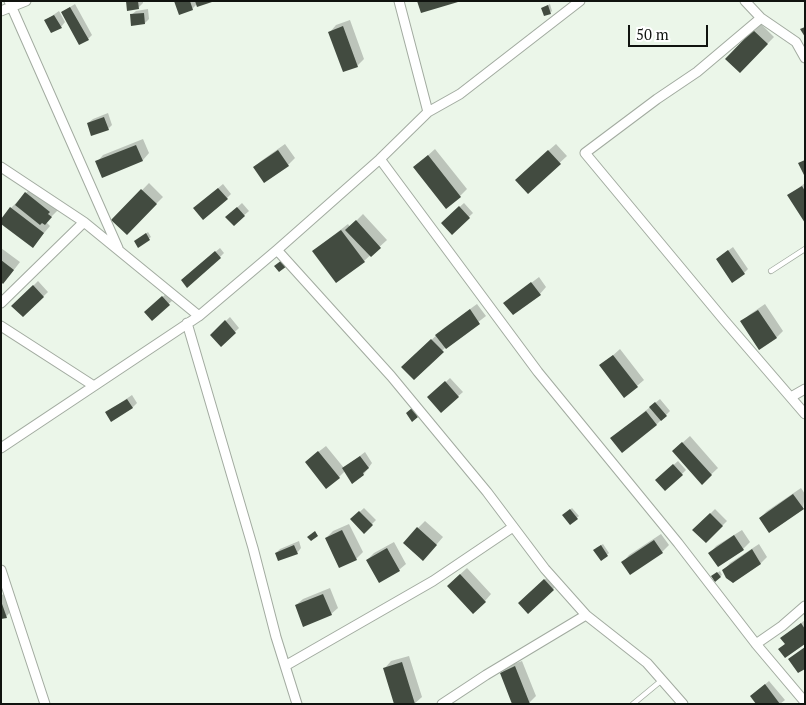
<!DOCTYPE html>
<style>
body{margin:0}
#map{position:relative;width:806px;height:705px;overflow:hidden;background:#ebf6e9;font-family:"PT Serif",serif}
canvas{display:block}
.frame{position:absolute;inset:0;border:2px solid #10130f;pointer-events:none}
.scale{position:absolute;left:628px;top:25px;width:80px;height:22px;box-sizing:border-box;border:2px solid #10130f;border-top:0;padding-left:6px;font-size:15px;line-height:18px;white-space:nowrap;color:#10130f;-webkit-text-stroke:4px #fff;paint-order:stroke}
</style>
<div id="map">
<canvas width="806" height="705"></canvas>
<div class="frame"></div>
<div class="scale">50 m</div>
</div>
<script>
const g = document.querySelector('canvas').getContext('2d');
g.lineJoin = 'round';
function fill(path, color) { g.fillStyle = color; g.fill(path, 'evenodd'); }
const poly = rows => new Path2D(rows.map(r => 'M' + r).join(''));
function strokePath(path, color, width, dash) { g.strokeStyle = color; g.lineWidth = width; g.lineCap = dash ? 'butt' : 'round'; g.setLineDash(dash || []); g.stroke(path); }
fill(poly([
 [127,1,143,1,143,3,139,7],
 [175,1,209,1,197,4,192,9],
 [75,4,92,35,88,39,62,12],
 [550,4,552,11,550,13,542,8],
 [148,9,149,19,145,23,131,15,136,11],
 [59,11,65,22,61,27,46,20],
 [350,20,364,59,357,66,330,32,336,25],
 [761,24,774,37,740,72,727,59],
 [108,113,112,125,108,129,88,123,93,119],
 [143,139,149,153,143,160,103,176,97,162,103,155],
 [285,144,295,158,288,165,264,182,254,167,261,161],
 [556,144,567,156,528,192,523,173],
 [435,149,467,189,460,196,415,167],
 [149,183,163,197,127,233,113,220],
 [805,183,805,221,789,195],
 [223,184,231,194,227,198,199,204],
 [33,186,58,210,46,222,50,226,33,246,1,221,11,208],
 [242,203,249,211,234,224,227,217],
 [464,203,473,213,452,233,442,223],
 [363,214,387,240,364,261,321,245,348,224,350,227],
 [148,232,151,237,139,246,137,240],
 [733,247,748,269,744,273,717,259],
 [1,248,20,262,10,275,1,280],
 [220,248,224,253,220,257,187,276],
 [539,277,546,287,540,294,505,303],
 [38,281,48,292,23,316,13,306],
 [167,293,173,300,152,319,146,312],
 [477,304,486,316,447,346,414,378,403,367,444,328],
 [765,304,783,331,777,337,760,348,742,322,749,315],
 [230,317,239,328,221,345,211,335],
 [620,349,644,380,625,396,601,366],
 [450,378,463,392,441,411,429,398],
 [132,395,137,403,132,408,107,412],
 [660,399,670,411,657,424,622,451,612,438],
 [690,436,718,468,702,483,680,445],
 [326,446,344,468,365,452,372,463,364,474,345,471,339,477,313,456],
 [678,461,686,470,682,474,661,476],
 [801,488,805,494,803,509,760,518,767,511],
 [364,508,376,520,364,532,352,519],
 [572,508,579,516,570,523,564,515],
 [715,509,727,521,706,542,694,530],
 [425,521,443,537,430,552,418,528],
 [349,524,363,552,356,559,326,538,333,531],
 [742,530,750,542,743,549,718,566,710,553,716,546],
 [661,534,669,545,662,552,623,562,629,555],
 [299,541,301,548,297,553,276,553,280,549],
 [394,542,406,564,399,570,367,560,374,553],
 [603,544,609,553,601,560,596,548],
 [759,544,767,557,761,563,733,581,724,570,730,563],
 [467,568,491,594,485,601,455,579],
 [720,571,722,575,715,580,714,575],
 [552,573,560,583,553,589,526,596],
 [330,588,338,608,331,614,296,605,303,599],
 [5,594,10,612,6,617,1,618,1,595],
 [805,620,805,642,780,649,786,643,782,638],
 [409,656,422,697,414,704,385,668,391,661],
 [522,661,536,696,528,704,501,673,508,666],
 [769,681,785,700,780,704,758,704,756,692]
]), '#0003');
fill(poly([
 [126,1,138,1,139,9,127,11],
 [174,1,190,1,193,10,179,15],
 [195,1,212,1,212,2,197,7],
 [417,1,458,1,458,2,421,13],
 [548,5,551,14,544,16,541,8],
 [70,7,89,40,79,45,61,12],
 [144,13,145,24,131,26,130,14],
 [54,15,62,28,51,33,44,20],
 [343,26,358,67,343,72,328,32],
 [805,27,805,37,800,29],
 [753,30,768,44,740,73,725,59],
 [104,117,109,130,91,136,87,123],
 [136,145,143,161,102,178,95,161],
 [278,150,289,166,264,183,253,167],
 [548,150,561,164,528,194,515,180],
 [428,155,461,197,446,209,413,167],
 [805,160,805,177,798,163],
 [802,186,805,191,805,223,787,195],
 [218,188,228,199,203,220,193,208],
 [141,189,157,204,127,235,111,220],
 [25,192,50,212,48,214,52,217,45,225,42,223,40,225,15,205],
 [459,206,470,218,452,235,441,223],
 [10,207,44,233,33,248,1,224,1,219],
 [237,207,245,216,234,226,225,217],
 [356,220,381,248,371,257,345,230],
 [341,230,365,262,336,283,312,251],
 [146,233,150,240,138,248,134,241],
 [728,250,745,274,732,283,716,259],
 [215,251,221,258,187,288,181,280],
 [1,260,14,270,3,284,1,282],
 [282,260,287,266,279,272,274,266],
 [531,282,541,295,513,315,503,303],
 [33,285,44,297,23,317,11,306],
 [162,296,170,305,152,321,144,312],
 [470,309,480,324,446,349,435,335],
 [758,310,777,338,759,350,740,321],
 [225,320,236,333,221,347,210,335],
 [431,339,444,352,414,380,401,367],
 [613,355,638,387,624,398,599,365],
 [445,381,459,397,441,413,427,397],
 [127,399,133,408,111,422,105,412],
 [655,402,667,416,661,421,649,407],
 [412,408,418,417,412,422,406,413],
 [646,411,657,425,622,453,610,438],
 [682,442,712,475,702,485,672,451],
 [318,451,340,478,326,489,305,462],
 [360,456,369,468,363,473,364,475,352,484,342,468],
 [673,464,683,475,665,491,655,480],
 [793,494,804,509,769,533,759,518],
 [570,509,578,519,570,525,562,515],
 [359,511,373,525,364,534,350,519],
 [710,513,723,526,706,543,692,530],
 [417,527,437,545,423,561,403,543],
 [342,530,357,560,339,568,325,538],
 [315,531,318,536,311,541,307,537],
 [734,535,744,550,718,567,708,553],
 [654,540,663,553,630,575,621,562],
 [294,545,298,554,278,561,275,553],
 [601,545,608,556,601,561,593,550],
 [387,548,400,571,379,583,366,560],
 [752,549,761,564,733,583,726,578,722,570],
 [717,572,721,577,715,582,711,576],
 [460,574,486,602,473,614,447,586],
 [544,579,554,590,528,614,518,603],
 [323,594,332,615,303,627,295,605],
 [1,601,7,618,1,619],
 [801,623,805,629,805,644,785,658,778,649,785,644,780,638],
 [805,647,805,669,798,673,788,659],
 [402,662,415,704,394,704,383,668],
 [515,666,530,704,512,704,500,673],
 [765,684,780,704,756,704,750,696]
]), '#424b40');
const lane = poly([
 [771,271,805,249],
 [633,704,662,680]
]);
const street = poly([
 [9,1,118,248],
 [399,1,428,112],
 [745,1,761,18,796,42,805,58],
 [1,11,26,1],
 [761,18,697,72,657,99,585,153,724,320,805,414],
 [380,159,538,372,678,543,756,644,805,702],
 [1,167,84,222,199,316],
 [277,250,391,376,487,492,545,569,586,615,486,675,442,704],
 [1,303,84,222],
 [187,323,253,548,276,637,297,704],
 [1,326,94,386],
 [791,397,805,389],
 [1,448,199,316,277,250,380,159,428,112,460,94,580,1],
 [1,570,45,704],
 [586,615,647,663,683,704],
 [756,644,782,626,805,606],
 [285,666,433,581,513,527]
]);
strokePath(lane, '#a2aba0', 6);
strokePath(street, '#a2aba0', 11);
strokePath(lane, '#fff', 4.5);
strokePath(street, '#fff', 9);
</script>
